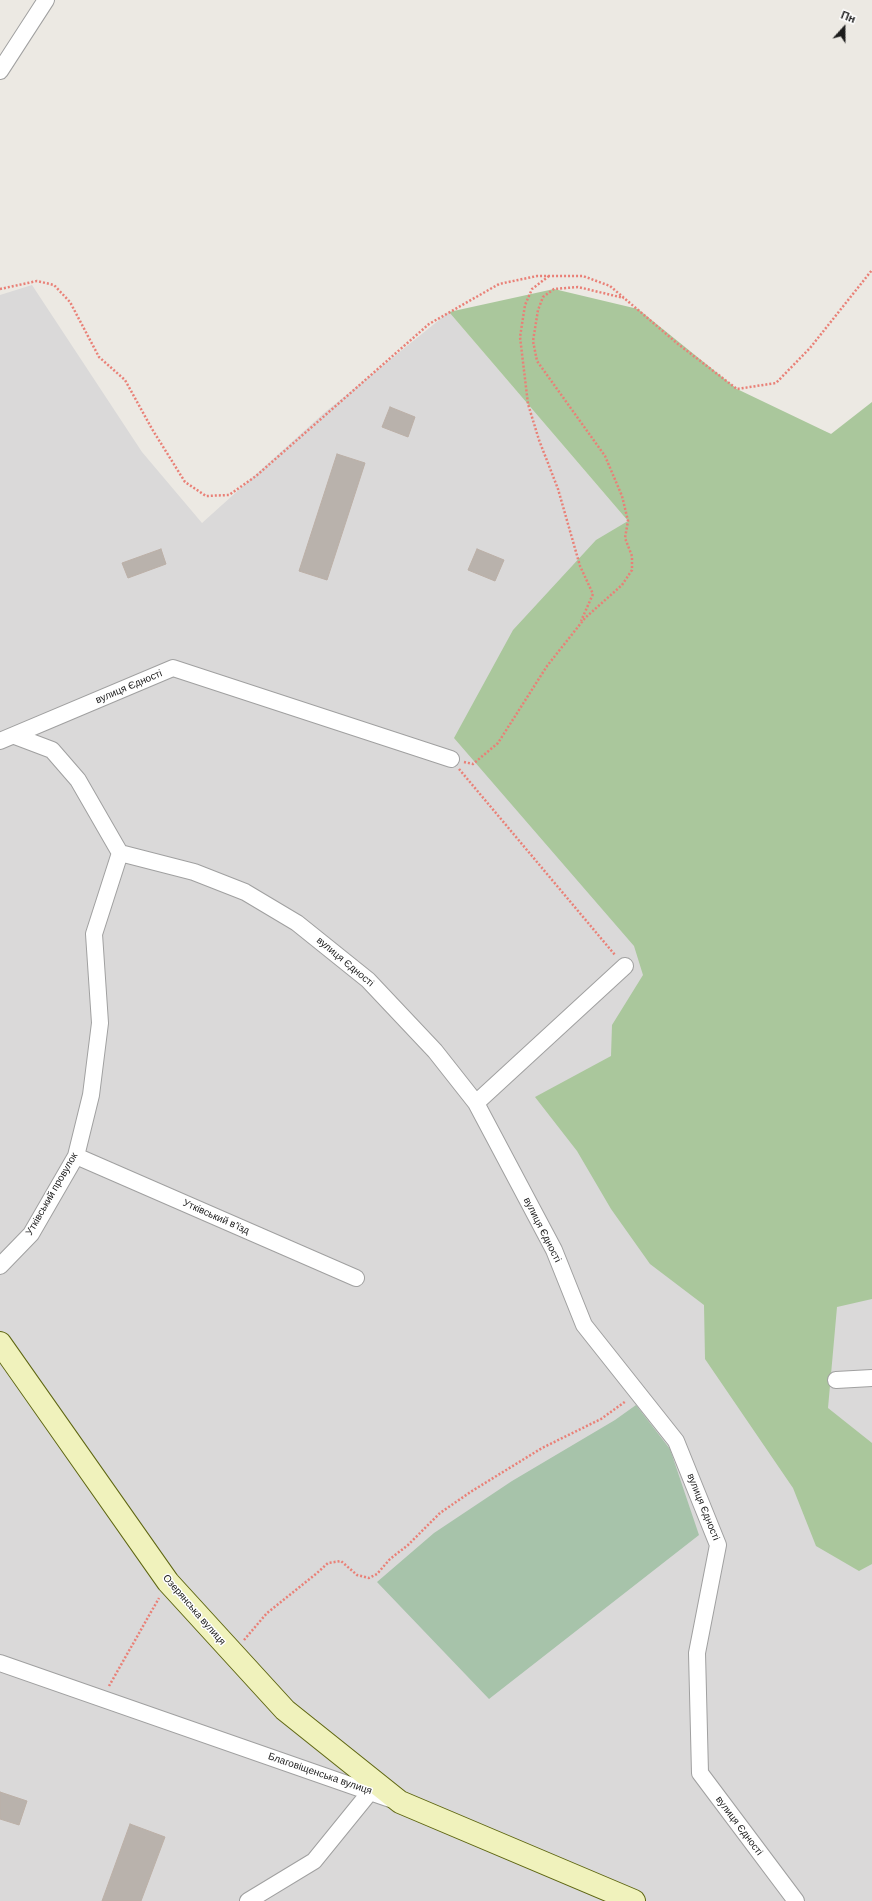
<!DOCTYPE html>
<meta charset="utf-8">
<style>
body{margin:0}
#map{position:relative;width:872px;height:1901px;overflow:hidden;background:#ece9e3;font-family:Helvetica,sans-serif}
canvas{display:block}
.north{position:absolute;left:824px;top:8px;width:40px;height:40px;-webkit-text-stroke:3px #fff;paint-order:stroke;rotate:21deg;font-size:11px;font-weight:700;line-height:16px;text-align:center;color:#1c1c1c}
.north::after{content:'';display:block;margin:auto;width:14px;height:18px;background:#1c1c1c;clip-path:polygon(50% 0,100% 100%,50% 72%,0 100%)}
</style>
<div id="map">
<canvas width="872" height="1901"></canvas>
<div class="north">Пн</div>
</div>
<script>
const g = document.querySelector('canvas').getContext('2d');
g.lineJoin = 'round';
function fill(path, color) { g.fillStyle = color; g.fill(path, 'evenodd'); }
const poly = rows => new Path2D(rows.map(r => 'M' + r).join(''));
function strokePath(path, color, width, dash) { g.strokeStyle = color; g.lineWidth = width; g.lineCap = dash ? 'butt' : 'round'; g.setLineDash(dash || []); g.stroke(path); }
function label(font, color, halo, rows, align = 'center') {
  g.font = font + ' Helvetica,sans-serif'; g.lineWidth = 3; g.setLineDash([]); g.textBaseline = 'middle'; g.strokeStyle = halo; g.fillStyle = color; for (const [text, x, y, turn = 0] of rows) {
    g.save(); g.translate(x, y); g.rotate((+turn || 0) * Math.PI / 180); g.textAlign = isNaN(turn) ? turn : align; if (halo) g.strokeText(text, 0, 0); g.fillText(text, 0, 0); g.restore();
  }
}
fill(poly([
 [32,285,142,452,202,523,324,413,449,312,628,521,777,416,872,447,872,1901,0,1901,0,295]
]), '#dad9d9');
fill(poly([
 [554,289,638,309,737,389,831,434,872,402,872,1299,837,1307,828,1408,872,1443,872,1564,859,1571,816,1546,793,1488,705,1359,704,1305,650,1264,611,1209,577,1151,535,1097,611,1056,612,1025,643,975,634,946,454,738,513,630,596,540,628,521,449,312]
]), '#aac79c');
fill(poly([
 [636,1405,670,1449,699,1535,489,1699,377,1582,434,1533,512,1481,615,1420]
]), '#a7c3aa');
const building = poly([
 [390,407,415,417,408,437,382,427,390,407],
 [337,454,365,463,327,580,299,571,337,454],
 [161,549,166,564,128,578,122,563,161,549],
 [477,549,504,560,495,581,468,570,477,549],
 [0,1792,27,1801,19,1825,0,1819,0,1792],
 [130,1824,165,1837,141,1901,102,1901,130,1824]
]);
fill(building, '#b9b2ac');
strokePath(building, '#bcb0a7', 1);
const street = poly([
 [0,71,46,0],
 [15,736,52,750,78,780,120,853,194,872,245,892,297,923,368,980,435,1051,476,1103,554,1250,584,1325,676,1441,718,1545,697,1653,700,1773,796,1901],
 [0,741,173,668,451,759],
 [476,1103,625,966],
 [76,1156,356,1278],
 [0,1266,31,1234,76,1156,91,1095,100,1023,94,934,120,853],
 [836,1380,872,1378],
 [0,1663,390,1799],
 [248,1901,314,1861,370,1792]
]);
const secondary = poly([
 [0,1343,168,1582,285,1710,400,1802,634,1901]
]);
strokePath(street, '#a0a0a0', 18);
strokePath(secondary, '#5e6611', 24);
strokePath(poly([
 [549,276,532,289,525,305,520,337,528,404,539,440,558,489,580,566,593,594,581,621],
 [0,289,37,281,54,285,70,302,99,357,125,380,152,429,185,482,206,496,229,495,256,476,429,324,499,284,537,276,583,276,610,286,678,344,737,389,776,383,810,348,872,270],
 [464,762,473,764,498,743,547,666,585,618,622,585,632,570,632,556,625,538,628,521,622,496,605,456,537,361,533,341,538,310,543,297,554,289,578,287,624,298],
 [459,769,615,955],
 [244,1640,267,1613,317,1573,328,1563,341,1561,357,1575,369,1578,377,1574,390,1559,408,1545,440,1513,472,1491,542,1448,601,1419,626,1401],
 [109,1686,159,1598]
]), '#e98077', 2.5, [2, 2]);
strokePath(street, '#fff', 16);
strokePath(secondary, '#f0f2bc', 22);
label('10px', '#1c1c1c', '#fff', [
 ["вулиця Єдності",129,687,-23],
 ["вулиця Єдності",345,962,40],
 ["Утківський провулок",52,1194,-60],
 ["Утківський в'їзд",216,1217,24],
 ["вулиця Єдності",542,1230,63],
 ["вулиця Єдності",703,1507,68],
 ["Озерянська вулиця",194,1610,49],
 ["Благовіщенська вулиця",320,1774,19],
 ["вулиця Єдності",739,1826,53]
]);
</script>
